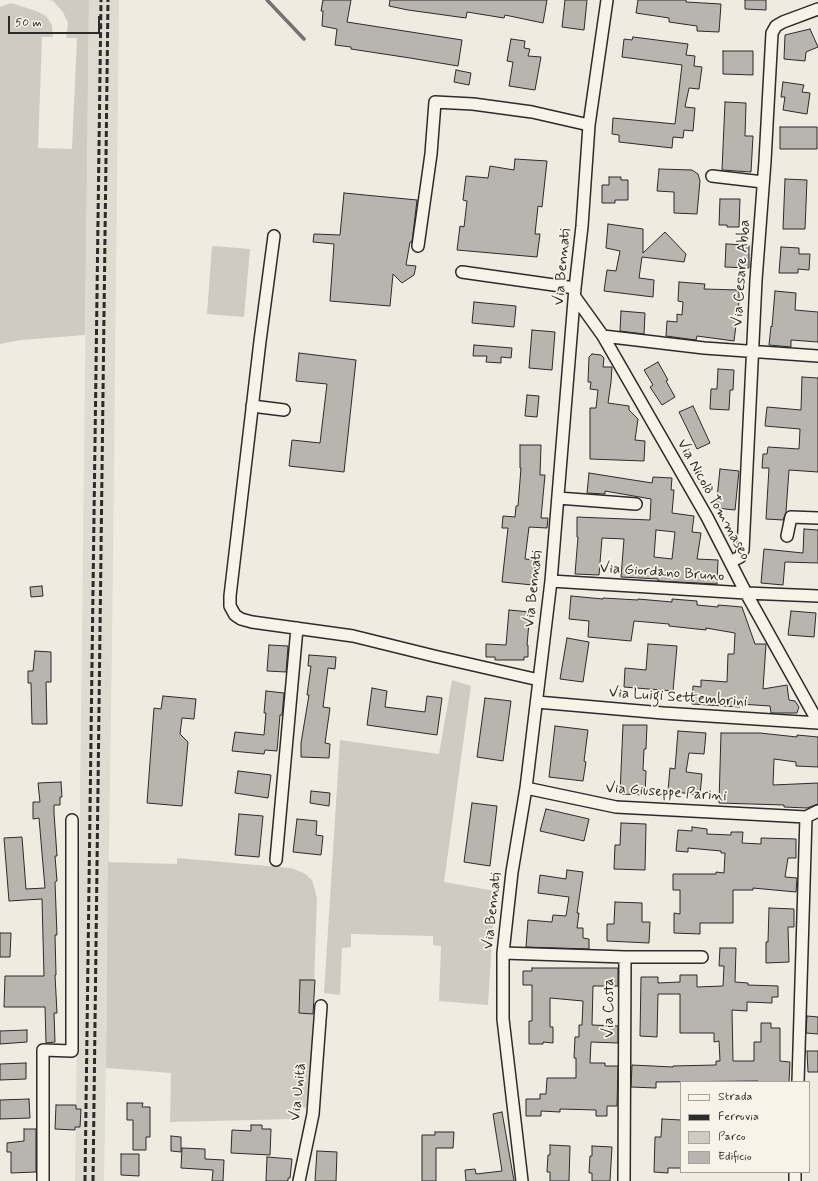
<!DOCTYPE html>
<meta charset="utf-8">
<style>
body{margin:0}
#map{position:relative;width:818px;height:1181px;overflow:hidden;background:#efebe0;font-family:Mynerve,sans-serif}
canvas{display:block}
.legend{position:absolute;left:680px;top:1081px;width:130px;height:92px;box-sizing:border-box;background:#f7f3e8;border:1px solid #a5a39c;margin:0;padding:5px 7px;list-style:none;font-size:12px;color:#2b2b2b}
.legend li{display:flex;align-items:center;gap:8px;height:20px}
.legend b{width:20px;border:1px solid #a5a39c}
.scale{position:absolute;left:8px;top:16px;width:92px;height:18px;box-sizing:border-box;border:2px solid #2b2b2b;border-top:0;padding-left:5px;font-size:12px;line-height:14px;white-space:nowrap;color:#2b2b2b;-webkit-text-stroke:3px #f7f3e8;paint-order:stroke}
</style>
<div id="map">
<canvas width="818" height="1181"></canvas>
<ul class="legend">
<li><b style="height:5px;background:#f7f3e8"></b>Strada</li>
<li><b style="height:5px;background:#2b2b2b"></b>Ferrovia</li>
<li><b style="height:11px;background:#cfcbc2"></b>Parco</li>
<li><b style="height:11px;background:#b8b5ae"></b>Edificio</li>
</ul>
<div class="scale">50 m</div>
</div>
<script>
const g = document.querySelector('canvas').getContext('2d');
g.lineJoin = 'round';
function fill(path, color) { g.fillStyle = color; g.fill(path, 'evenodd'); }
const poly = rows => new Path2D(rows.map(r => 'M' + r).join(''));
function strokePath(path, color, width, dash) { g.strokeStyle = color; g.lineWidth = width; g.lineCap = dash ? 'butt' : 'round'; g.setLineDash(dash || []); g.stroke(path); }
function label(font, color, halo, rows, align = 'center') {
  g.font = font + ' Mynerve,sans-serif'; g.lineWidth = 3.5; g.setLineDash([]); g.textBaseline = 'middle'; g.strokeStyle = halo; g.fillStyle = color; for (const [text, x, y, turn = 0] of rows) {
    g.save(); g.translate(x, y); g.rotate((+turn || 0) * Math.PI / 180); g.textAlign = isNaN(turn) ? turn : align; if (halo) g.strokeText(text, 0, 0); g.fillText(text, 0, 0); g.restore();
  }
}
fill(poly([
 [89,0,119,0,112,642,104,1181,75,1181,82,639]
]), '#dedbd1');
fill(poly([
 [50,0,89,0,85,335,21,340,0,344,0,7,11,3,36,11,46,16,52,25,53,37,42,37,38,148,72,149,77,38,66,38,68,23,63,12,53,1],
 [212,246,250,249,244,317,207,314],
 [452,680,471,686,444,882,495,891,488,1005,439,1001,441,946,433,945,433,936,351,934,351,947,342,948,340,995,324,993,340,740,439,754],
 [177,858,291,868,304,873,312,880,317,898,310,1102,305,1108,301,1106,298,1111,300,1113,294,1119,170,1122,171,1073,106,1068,108,862,177,864]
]), '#cfcbc2');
strokePath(poly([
 [267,0,304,39]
]), '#74726e', 3.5);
const building = poly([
 [323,0,351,0,347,22,462,40,458,66,410,58,351,49,351,47,335,45,337,29,322,26,323,11,321,11,323,0],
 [390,0,547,0,543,23,505,15,504,18,467,12,466,18,408,10,389,6,390,0],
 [565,0,587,0,584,30,562,27,565,0],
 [638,0,686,0,686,2,721,4,719,32,697,31,697,26,669,22,669,18,636,13,638,0],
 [745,0,766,0,766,10,745,9,745,0],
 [810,29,818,47,806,52,805,61,784,59,785,35,810,29],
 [633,37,688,44,686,55,695,56,694,66,702,67,699,89,689,88,685,107,695,108,693,131,684,130,683,138,673,137,672,148,619,142,619,135,612,134,613,118,675,124,682,65,622,57,624,39,632,40,633,37],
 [511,39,525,41,524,48,530,49,528,56,541,57,535,90,509,86,513,62,507,61,511,39],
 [723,51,753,51,753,75,723,74,723,51],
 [456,70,471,73,469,85,454,82,456,70],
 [783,82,804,85,802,92,810,93,807,114,783,110,785,97,781,97,783,82],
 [725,102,746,103,745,136,753,136,751,172,722,170,725,102],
 [780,127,817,127,817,149,780,149,780,127],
 [515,159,547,161,542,207,538,206,535,234,540,234,537,257,457,250,460,226,464,227,467,201,463,200,466,176,488,178,490,166,514,170,515,159],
 [659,169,692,170,698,174,700,181,697,214,674,213,674,192,657,191,659,169],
 [609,177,621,177,621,180,628,180,628,200,615,200,615,203,602,203,602,185,609,185,609,177],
 [785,179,807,180,805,229,783,229,785,179],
 [344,193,417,200,412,242,410,242,406,265,416,266,414,275,402,283,393,274,390,306,330,301,334,244,313,242,314,234,340,235,344,193],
 [720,199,740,199,739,227,727,227,727,225,719,225,720,199],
 [608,224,643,229,643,253,665,232,686,254,684,262,642,257,639,278,654,280,653,297,604,291,607,270,616,271,620,251,606,248,608,224],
 [726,244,749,245,749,268,725,267,726,244],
 [781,247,799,248,799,254,810,254,809,270,798,269,798,273,779,273,781,247],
 [679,282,705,284,704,289,739,290,739,302,734,341,697,336,696,340,666,336,667,321,677,322,677,314,682,315,683,302,678,301,679,282],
 [775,291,796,293,795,310,818,312,818,342,791,340,791,347,769,345,771,326,772,327,775,291],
 [474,302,516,306,514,327,472,323,474,302],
 [621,311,645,313,644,334,620,331,621,311],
 [532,330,555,332,552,370,529,368,532,330],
 [474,345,512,348,511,358,501,357,501,363,486,362,487,356,473,356,474,345],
 [299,353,356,360,344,472,289,466,292,440,320,443,327,384,296,381,299,353],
 [592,354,601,355,604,358,603,367,612,367,611,382,608,403,629,406,629,410,638,419,635,440,645,441,644,461,590,459,590,408,596,408,598,390,590,389,591,382,588,382,589,357,592,354],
 [658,362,668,380,666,381,675,397,662,405,650,387,653,385,644,370,658,362],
 [718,369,734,370,733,390,730,390,729,410,710,409,711,389,717,389,718,369],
 [802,377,818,378,818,472,789,470,786,512,783,520,766,519,769,468,762,468,763,454,767,454,768,447,799,449,800,429,765,426,767,407,801,410,802,377],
 [527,395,539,396,537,417,525,416,527,395],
 [693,406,710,443,697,449,679,412,693,406],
 [520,445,541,445,540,475,545,475,541,518,548,518,547,528,529,527,525,559,536,560,533,585,502,582,508,528,502,528,503,516,515,517,516,506,518,506,521,468,520,468,520,445],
 [720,469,739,471,735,510,716,508,720,469],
 [589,473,652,483,653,477,672,478,671,490,674,490,672,513,694,516,692,532,701,533,697,559,718,560,717,584,658,581,658,579,621,577,624,539,602,538,599,575,575,574,578,537,577,537,577,517,650,520,651,499,605,491,605,494,587,493,589,473],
 [656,530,675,532,672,559,654,557,656,530],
 [804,529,818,530,818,563,785,562,783,585,761,583,764,549,803,553,804,529],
 [42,586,43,596,31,597,30,587,42,586],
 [571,596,603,599,603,598,638,600,638,599,672,602,672,599,697,601,697,605,718,607,718,605,742,607,755,644,766,644,763,689,787,685,789,700,795,701,799,707,797,713,771,713,770,706,740,704,740,707,692,704,693,686,701,687,701,680,727,682,728,654,734,654,735,633,706,628,706,630,669,626,669,624,634,621,631,641,588,637,589,621,569,619,571,596],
 [509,610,530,612,527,645,528,645,528,657,524,657,524,660,495,660,495,657,486,657,486,644,506,645,509,610],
 [791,611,816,613,814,637,788,635,791,611],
 [567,638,589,642,583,682,560,679,567,638],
 [648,644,677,646,673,691,624,687,625,668,646,670,648,644],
 [269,645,288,646,286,672,267,671,269,645],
 [35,651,51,652,51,682,46,682,47,724,32,724,31,683,28,683,28,671,33,671,35,651],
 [309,655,336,657,335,669,328,668,323,707,330,708,325,743,330,744,329,758,301,757,301,743,309,695,307,695,311,666,308,666,309,655],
 [372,688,387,691,385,707,425,712,427,696,442,698,437,735,367,725,372,688],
 [266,691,284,693,282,715,280,715,277,751,265,750,264,754,232,751,235,732,264,735,266,713,264,713,266,691],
 [163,696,196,699,194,719,182,718,180,734,188,742,182,806,147,803,154,708,161,709,163,696],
 [485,698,511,701,503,761,477,757,485,698],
 [623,725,647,725,646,749,644,749,643,770,646,771,645,795,620,794,623,725],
 [555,726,588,730,584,761,586,762,583,781,549,777,555,726],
 [678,731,706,733,704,754,689,753,686,772,702,774,700,795,668,791,670,768,675,769,678,731],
 [721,733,760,733,797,737,797,735,818,737,818,767,796,766,796,762,774,759,773,785,818,783,818,804,807,808,784,807,784,805,719,803,721,733],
 [238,771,271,775,268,798,235,793,238,771],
 [61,782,62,797,60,797,60,805,54,805,54,813,57,856,55,856,57,881,55,882,57,935,55,935,56,975,55,975,57,1013,54,1013,55,1042,46,1043,45,1007,4,1007,5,976,44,976,42,899,9,901,4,838,22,837,26,889,45,888,39,818,33,819,33,802,40,802,38,783,61,782],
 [311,791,330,793,329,806,310,803,311,791],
 [472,803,497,806,490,866,464,862,472,803],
 [546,809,589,819,584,841,540,831,546,809],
 [239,814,263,816,259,857,235,855,239,814],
 [297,819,317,821,316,835,323,836,321,855,293,852,297,819],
 [621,823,646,824,645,870,614,869,615,845,620,845,621,823],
 [692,827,707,829,707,834,731,835,731,832,743,832,742,843,761,844,761,838,796,839,796,858,788,858,785,877,797,878,796,892,753,888,753,890,733,890,733,923,700,923,700,934,674,933,674,913,680,914,680,890,673,890,673,874,716,874,716,872,724,873,725,853,721,853,721,851,688,848,688,852,676,851,678,830,692,831,692,827],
 [567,870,583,872,577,913,579,913,577,928,583,928,583,938,589,939,589,949,526,947,528,920,552,922,553,915,566,916,569,897,538,893,540,875,566,879,567,870],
 [615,902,642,903,642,922,650,922,649,943,607,941,607,924,614,924,615,902],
 [769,908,794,909,794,927,788,927,789,962,766,963,766,942,768,942,769,908],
 [0,933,11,933,10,957,0,957,0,933],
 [720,948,736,948,735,982,748,983,748,985,778,986,778,997,772,997,772,1003,747,1002,747,1011,732,1010,733,1061,754,1061,754,1042,761,1042,761,1023,771,1023,771,1028,780,1028,780,1061,790,1062,789,1082,758,1082,758,1081,656,1082,656,1088,631,1087,632,1065,673,1067,673,1066,716,1065,716,1061,720,1061,719,1041,714,1042,714,1033,680,1033,680,994,658,994,657,1037,640,1036,641,977,658,977,658,983,680,982,680,975,697,975,697,987,723,986,724,966,719,966,720,948],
 [532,968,618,968,618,986,593,986,592,1025,618,1026,618,1043,591,1042,590,1063,605,1063,605,1066,618,1066,617,1106,607,1106,607,1116,596,1116,596,1110,560,1109,560,1112,541,1111,541,1116,526,1116,526,1099,540,1099,540,1094,546,1094,547,1078,576,1078,576,1058,574,1058,575,1037,579,1037,579,1025,582,1025,583,1001,550,998,550,1027,553,1027,553,1043,543,1042,543,1044,529,1044,529,1021,532,1021,532,985,523,985,523,971,532,971,532,968],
 [300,980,315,980,313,1014,299,1013,300,980],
 [807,1016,818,1017,818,1034,806,1033,807,1016],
 [27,1030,27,1042,0,1044,0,1031,27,1030],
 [807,1051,818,1051,818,1072,808,1072,807,1051],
 [26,1063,26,1079,0,1080,0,1064,26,1063],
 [29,1099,30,1118,0,1119,0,1100,29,1099],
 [127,1103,143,1103,142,1107,150,1107,150,1137,146,1137,146,1150,133,1150,133,1120,127,1120,127,1103],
 [56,1105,76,1105,76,1109,81,1109,80,1127,75,1127,75,1130,55,1129,56,1105],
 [502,1112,514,1181,466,1181,465,1170,475,1169,476,1174,502,1171,493,1114,502,1112],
 [662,1119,681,1120,681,1168,668,1168,668,1173,654,1172,655,1137,661,1137,662,1119],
 [251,1125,262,1125,262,1129,271,1129,270,1155,231,1153,232,1130,251,1131,251,1125],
 [24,1129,36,1129,36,1172,11,1173,11,1152,7,1152,7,1143,24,1141,24,1129],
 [435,1132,454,1132,453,1148,436,1148,436,1181,422,1181,422,1135,435,1135,435,1132],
 [171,1136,181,1137,181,1152,171,1151,171,1136],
 [550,1145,570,1146,569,1181,550,1181,550,1172,547,1172,548,1155,550,1155,550,1145],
 [592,1146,612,1147,610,1181,592,1181,592,1173,589,1173,590,1156,592,1156,592,1146],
 [182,1148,205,1149,205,1159,224,1160,223,1181,212,1181,213,1170,181,1168,182,1148],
 [317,1151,337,1152,336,1181,315,1181,317,1151],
 [121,1154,139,1154,139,1176,121,1175,121,1154],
 [267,1157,292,1159,290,1178,288,1178,288,1181,266,1181,267,1157]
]);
fill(building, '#b8b5ae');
strokePath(building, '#2b2b2b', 1);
const minor = poly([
 [712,176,763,182],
 [274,236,260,341,230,596,230,606,235,615,241,619,252,622,353,636,434,656,539,680],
 [418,246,431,154,435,102,473,104,532,112,589,125],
 [462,272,575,288],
 [575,297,603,336,707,517,746,593,818,722],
 [603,336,704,348,818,356],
 [252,406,284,410],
 [558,498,636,504],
 [787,536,791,517,818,518],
 [730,562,740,557,743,550,756,280,765,161,772,33,776,26,783,22,818,9],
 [551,581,746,593,818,596],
 [537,702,663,713,818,723],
 [526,788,616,807,806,817,818,811],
 [276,860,297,628],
 [503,953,625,957,624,1181],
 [625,957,702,957],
 [798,1082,806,817],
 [43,1181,43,1050,72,1051,72,820],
 [299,1181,313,1114,321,1006],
 [522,1181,503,1019,503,953,512,872,526,788,551,581,575,288,582,226,589,125,607,0],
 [795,1181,795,1172]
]);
strokePath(minor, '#2b2b2b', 14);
strokePath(minor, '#f7f3e8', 11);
strokePath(poly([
 [85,1181,101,0],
 [93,1181,108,0]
]), '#2b2b2b', 3, [6, 3]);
label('15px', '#2b2b2b', '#f7f3e8', [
 ["Via Bennati",563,267,-85],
 ["Via Cesare Abba",742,273,-86],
 ["Via Nicolò Tommaseo",713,500,61],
 ["Via Giordano Bruno",662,573,4],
 ["Via Bennati",534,589,-84],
 ["Via Luigi Settembrini",678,698,4],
 ["Via Giuseppe Parini",666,793,4],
 ["Via Bennati",493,911,-84],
 ["Via Costa",610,1008,-90],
 ["Via Unità",299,1092,-84]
]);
</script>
